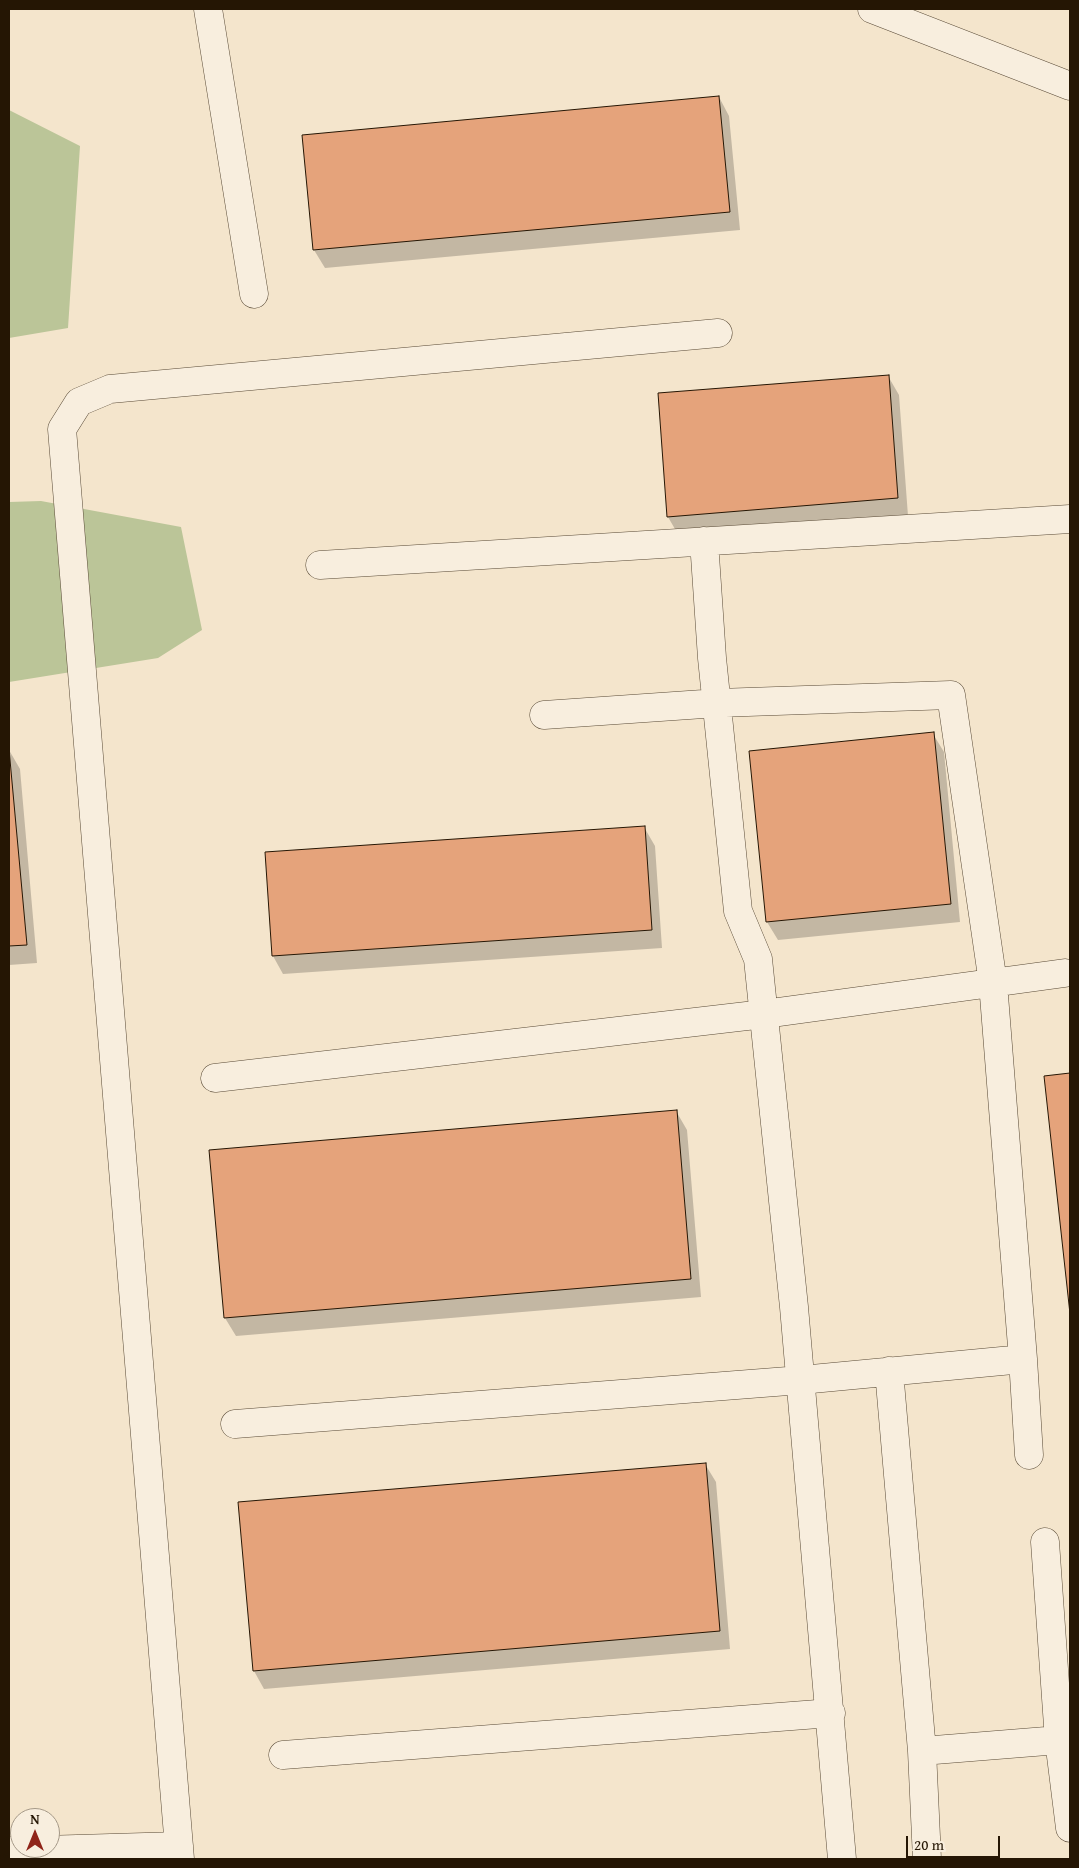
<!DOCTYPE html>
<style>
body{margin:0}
#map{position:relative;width:1079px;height:1868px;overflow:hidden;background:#f4e5cc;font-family:"Gentium Book Plus",serif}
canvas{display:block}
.frame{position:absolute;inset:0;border:10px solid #251604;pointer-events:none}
.north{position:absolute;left:10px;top:1808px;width:50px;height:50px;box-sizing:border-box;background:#f8eede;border:1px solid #a49887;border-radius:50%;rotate:0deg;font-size:14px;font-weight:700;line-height:20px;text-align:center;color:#251604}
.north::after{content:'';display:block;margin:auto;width:18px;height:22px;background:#8f2418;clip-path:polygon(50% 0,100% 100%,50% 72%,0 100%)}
.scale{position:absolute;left:906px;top:1836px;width:94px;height:22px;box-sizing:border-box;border:2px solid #251604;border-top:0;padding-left:6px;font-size:15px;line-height:18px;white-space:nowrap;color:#251604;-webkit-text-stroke:4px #f8eede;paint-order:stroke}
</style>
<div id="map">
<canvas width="1079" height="1868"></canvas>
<div class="frame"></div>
<div class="north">N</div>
<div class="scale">20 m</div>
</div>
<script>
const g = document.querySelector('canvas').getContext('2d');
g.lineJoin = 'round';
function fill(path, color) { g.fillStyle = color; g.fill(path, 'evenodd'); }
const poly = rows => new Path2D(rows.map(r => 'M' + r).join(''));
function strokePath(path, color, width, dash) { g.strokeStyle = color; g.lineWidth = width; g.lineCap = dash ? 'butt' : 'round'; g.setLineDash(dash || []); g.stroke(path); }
fill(poly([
 [9,110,80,146,68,328,9,338],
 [41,501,181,527,202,630,158,658,9,682,9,502]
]), '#bbc598');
fill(poly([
 [719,97,729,116,740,230,325,268,314,250],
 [888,376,899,395,908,516,679,536,668,517,660,394],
 [933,734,944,752,960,922,778,940,767,922,750,752],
 [9,750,20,769,37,963,9,965],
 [644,827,655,846,662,948,283,974,273,956],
 [1070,1074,1070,1302,1046,1077],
 [676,1111,687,1130,701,1297,236,1336,225,1318],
 [705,1464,716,1482,730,1649,264,1689,254,1671]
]), '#0003');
const building = poly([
 [719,96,730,212,313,250,302,135,719,96],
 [889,375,898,498,667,517,658,393,889,375],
 [934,732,951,904,766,922,749,751,934,732],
 [9,749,27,945,9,946,9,749],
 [645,826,652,930,272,956,265,852,645,826],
 [1070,1073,1070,1314,1044,1076,1070,1073],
 [677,1110,691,1279,224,1318,209,1150,677,1110],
 [706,1463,720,1631,253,1671,238,1502,706,1463]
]);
fill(building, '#e5a37b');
strokePath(building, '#251604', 1);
const minor = poly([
 [208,9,254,294],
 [872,9,1070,86],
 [704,541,712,658,738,911,758,959,794,1307,842,1859],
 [320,565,1070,519],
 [544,715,718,703,951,695,993,983,1023,1359,1029,1455],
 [215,1078,764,1014,1065,973],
 [889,1371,922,1751,927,1859],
 [235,1424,801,1380,1023,1359],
 [1045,1542,1059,1740,1070,1828],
 [922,1751,1059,1740],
 [283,1755,831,1713],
 [9,1851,179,1846],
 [180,1859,62,429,79,402,110,389,718,333]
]);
strokePath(minor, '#594a36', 29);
strokePath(minor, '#f8eede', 28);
</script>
